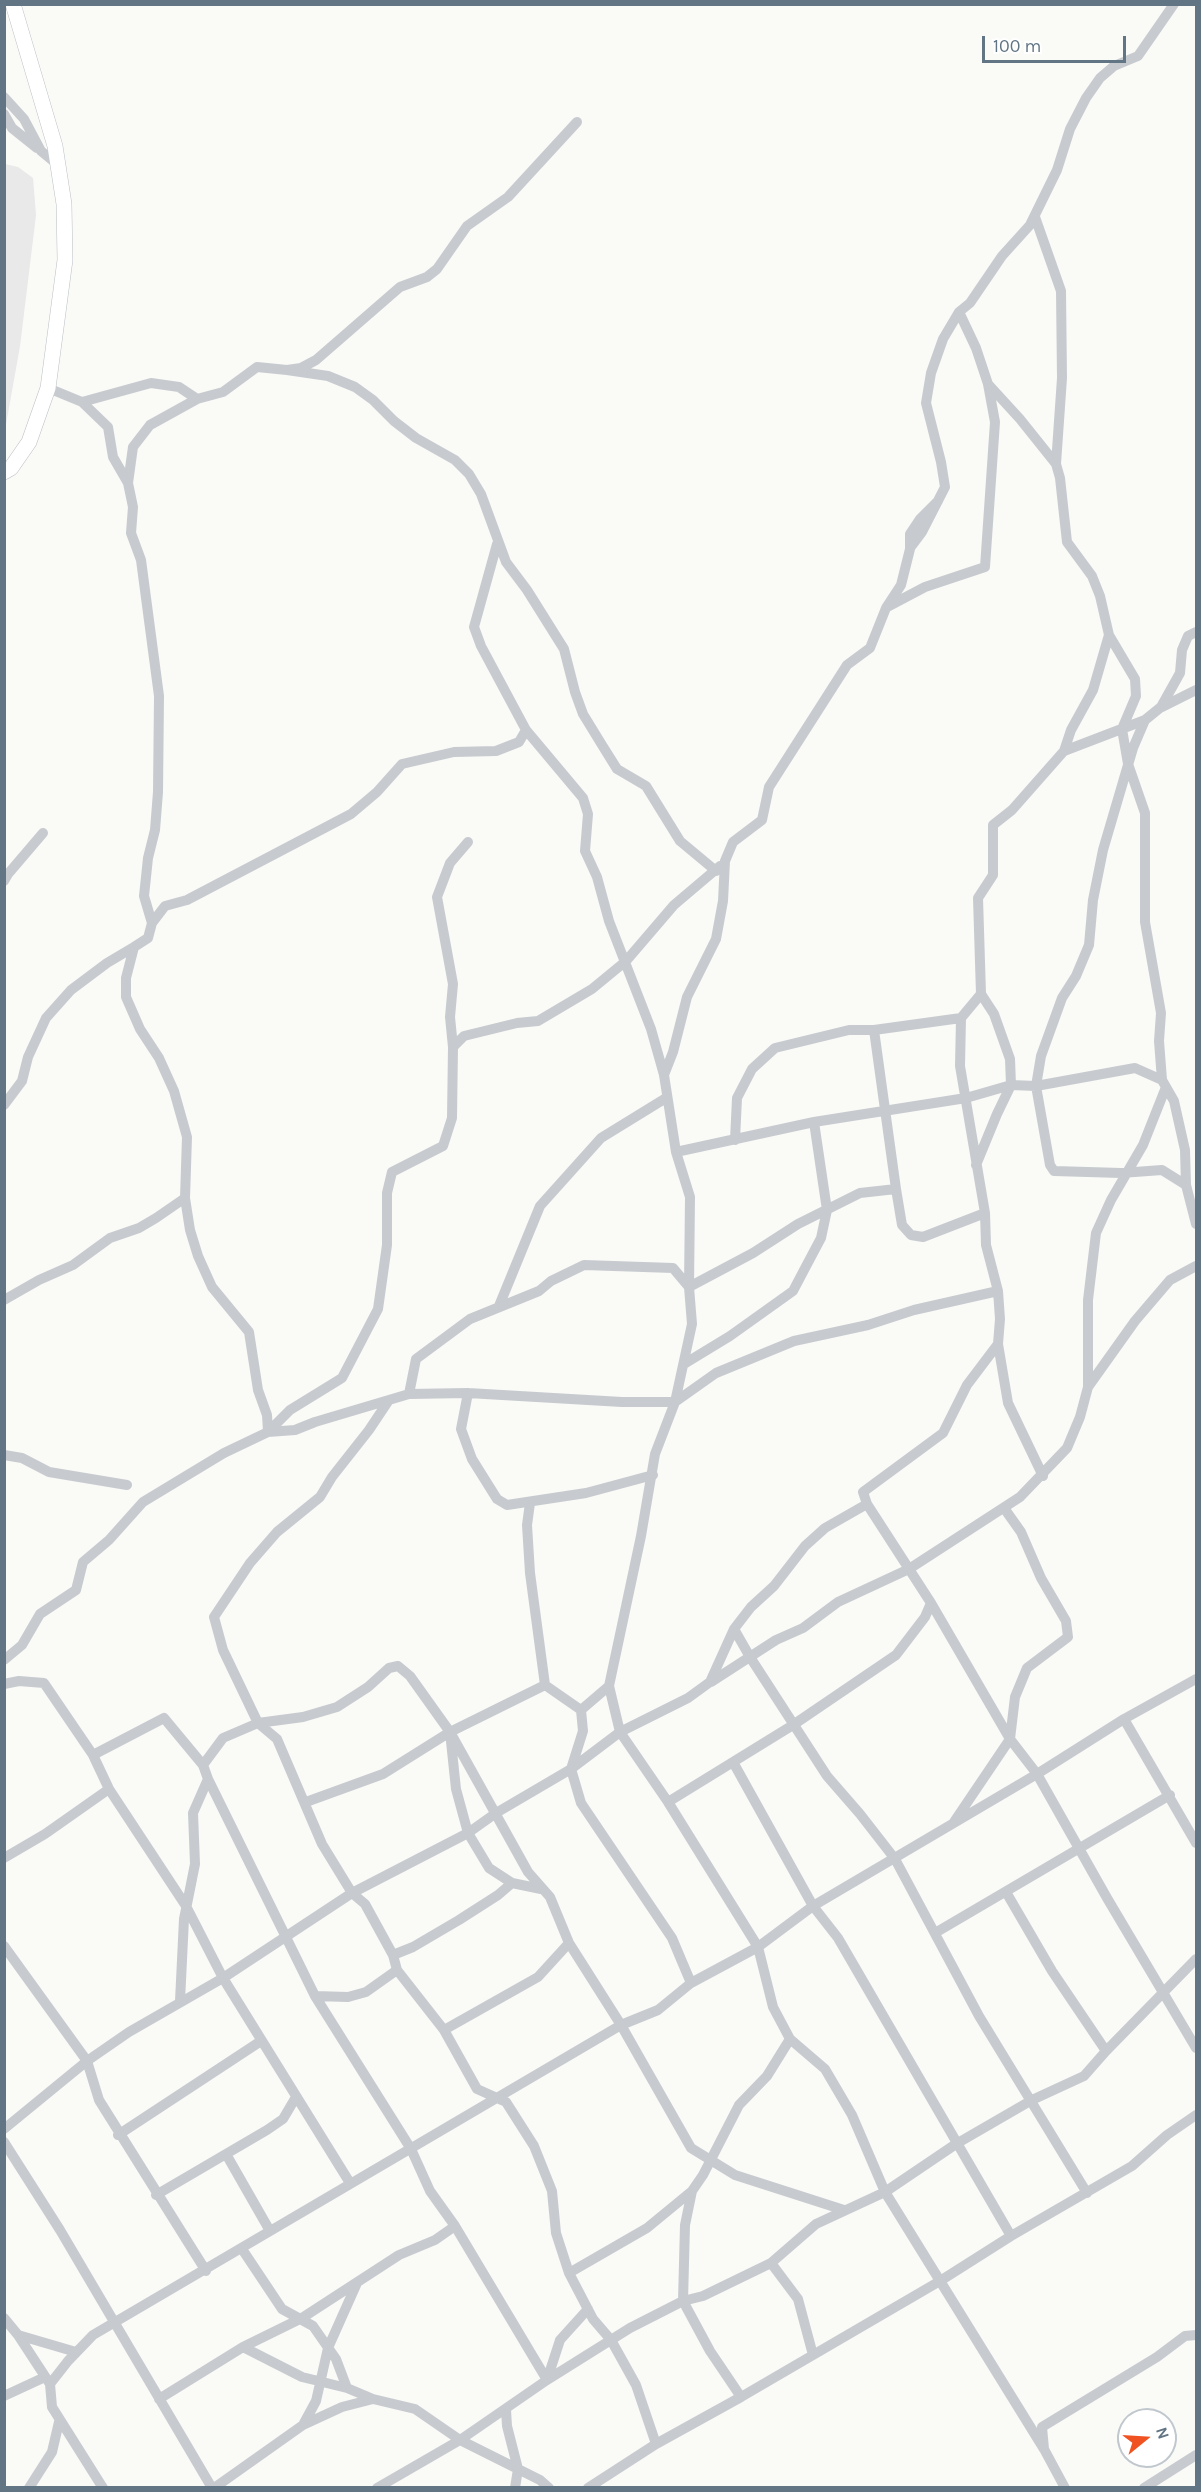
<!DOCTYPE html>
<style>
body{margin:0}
#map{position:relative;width:1201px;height:2492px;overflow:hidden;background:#fafaf7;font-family:Karla,sans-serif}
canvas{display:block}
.frame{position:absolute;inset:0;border:6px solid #627584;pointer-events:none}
.north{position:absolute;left:1117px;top:2408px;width:60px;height:60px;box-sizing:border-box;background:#fff;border:2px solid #c0c8ce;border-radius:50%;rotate:72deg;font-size:16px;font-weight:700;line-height:24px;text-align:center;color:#627584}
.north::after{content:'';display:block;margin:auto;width:21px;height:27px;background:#f05221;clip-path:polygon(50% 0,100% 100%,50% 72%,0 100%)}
.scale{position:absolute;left:982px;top:36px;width:144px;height:27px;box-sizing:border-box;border:3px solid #627584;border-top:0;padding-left:8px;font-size:18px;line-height:21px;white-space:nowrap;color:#627584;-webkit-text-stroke:4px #fff;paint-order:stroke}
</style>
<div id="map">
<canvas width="1201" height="2492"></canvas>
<div class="frame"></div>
<div class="north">N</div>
<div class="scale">100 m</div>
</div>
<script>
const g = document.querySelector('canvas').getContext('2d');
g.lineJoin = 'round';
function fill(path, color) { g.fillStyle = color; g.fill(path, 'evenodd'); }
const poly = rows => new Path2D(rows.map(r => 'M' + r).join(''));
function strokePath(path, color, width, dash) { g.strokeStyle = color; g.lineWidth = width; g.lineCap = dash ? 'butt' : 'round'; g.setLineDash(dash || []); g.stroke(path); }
fill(poly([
 [5,164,18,167,33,178,36,215,20,346,5,430]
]), '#e8e9e8');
const secondary = poly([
 [4,472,11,468,29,442,48,388,65,260,64,204,55,146,13,4]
]);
strokePath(secondary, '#b9bfc3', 16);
strokePath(poly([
 [4,97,24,119,41,151,58,165],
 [4,114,12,128,37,148],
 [1035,217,1061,291,1062,378,1056,464,1060,478,1067,542,1092,576,1100,596,1109,635,1135,679,1136,696,1122,729,1128,764,1145,813,1145,922,1161,1013,1159,1041,1162,1080],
 [287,370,328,376,355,387,373,400,394,421,416,438,455,460,469,474,481,494,506,562,527,590,564,649,575,692,583,714,602,745,617,769,646,786,680,841,716,871],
 [988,384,1020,419,1056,464],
 [48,388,82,402,151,383,179,387,197,399,223,392,257,367,287,370,301,368,316,360,400,287,427,277,437,269,467,226,508,197,577,122],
 [82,402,108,427,113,457,128,483,133,507,131,533,141,560,159,696,158,792,155,830,148,858,144,896,152,923,148,938,134,947,126,978,126,997,140,1029,159,1058,174,1091,187,1137,185,1198,190,1230,198,1256,212,1287,249,1332,258,1390,267,1415,268,1432],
 [128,483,133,447,150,425,197,399],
 [497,544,474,627,481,646,526,730,583,798,588,814,585,851,597,877,609,921,651,1029,664,1075,676,1152,690,1197,689,1287,692,1324,675,1402,655,1454,641,1536,609,1686,620,1732,668,1802,758,1947,773,2007,790,2039,825,2069,852,2115,885,2192,1044,2449],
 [910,548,922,532,945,487,941,462,926,403,931,373,943,339,959,312,970,303,1002,256,1030,225,1057,170,1070,129,1086,98,1100,78,1114,66,1138,56,1174,4],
 [889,606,925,587,985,567,995,422,988,384,976,348,959,312],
 [1162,707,1196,690],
 [1145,720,1133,748,1103,850,1093,900,1089,945,1076,976,1062,998,1041,1056,1036,1086,1050,1165,1054,1171,1121,1173,1162,1170,1186,1185],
 [1064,751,1145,720,1161,707,1180,673,1182,650,1188,636,1196,632],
 [4,881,8,874,43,833],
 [152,923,165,906,187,900,351,814,377,792,402,764,454,752,496,751,519,742,526,730],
 [453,1047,464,1036,517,1023,538,1021,592,989,626,961,674,905,720,866],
 [664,1075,673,1052,687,997,716,939,723,901,725,861,733,842,762,820,769,787,847,665,870,648,886,608,901,585,910,549,910,534,920,519,938,501],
 [4,1105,22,1081,28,1057,46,1018,71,990,107,963,134,947],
 [735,1140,737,1098,752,1069,775,1048,849,1030,874,1030],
 [676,1152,814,1122,966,1098,1011,1085,1036,1086,1135,1068,1162,1080,1174,1101,1185,1150,1186,1185,1196,1224],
 [976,1165,997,1114,1011,1085,1010,1059,994,1014,981,994],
 [896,1189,902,1225,911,1235,923,1237,985,1213],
 [4,1300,39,1280,73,1265,110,1238,139,1228,156,1218,185,1198],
 [499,1306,540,1206,601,1138,666,1098],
 [998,1344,967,1385,943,1433,863,1492,867,1504,931,1603,1010,1739,1037,1774,1107,1898,1196,2048],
 [684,1364,730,1336,793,1291,803,1272,821,1238,827,1210,814,1122],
 [1088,1386,1088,1300,1096,1233,1111,1200,1143,1145,1166,1087],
 [468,1393,461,1429,472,1459,497,1499,507,1505,586,1493,653,1475],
 [409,1394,468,1393,622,1402,675,1402,716,1373,794,1341,868,1325,914,1310,998,1291],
 [389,1400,369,1430,332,1477,320,1497,277,1532,250,1563,214,1617,223,1650,258,1723,277,1739,322,1844,352,1893,365,1904,393,1955,397,1970,444,2030,477,2089,506,2102,534,2146,552,2191,556,2233,569,2273,593,2319,611,2340,636,2385,656,2444],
 [268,1432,290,1410,342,1378,378,1309,387,1245,387,1193,392,1172,443,1146,452,1118,453,1047,450,1017,453,984,437,897,450,863,468,842],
 [4,1455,22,1458,49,1472,127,1485],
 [1043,1476,1008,1403,998,1344,1000,1319,998,1291,986,1245,985,1213,960,1066,961,1018,981,994,978,898,993,875,993,825,1012,810,1064,751,1071,730,1093,690,1109,635],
 [530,1503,527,1525,530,1573,545,1685,581,1710],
 [734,1629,750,1657,827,1776,860,1814,895,1859,979,2016,1087,2193],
 [4,1660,22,1645,40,1614,76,1590,83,1562,109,1540,143,1502,224,1453,268,1432,295,1430,315,1422,409,1394,416,1359,470,1319,539,1291,551,1281,584,1265,673,1268,689,1287,753,1253,798,1224,860,1193,896,1189,874,1030,961,1018],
 [711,1682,776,1640,803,1628,838,1602,909,1569,1020,1497,1067,1448,1080,1417,1088,1387,1135,1321,1170,1280,1196,1266],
 [4,1684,19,1681,44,1683,93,1755,109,1789,45,1834,4,1858],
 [609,1686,581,1710,583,1731,571,1769,581,1803,672,1938,691,1983],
 [1124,1719,1196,1679],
 [93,1755,164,1718,203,1765],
 [109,1789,186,1906,223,1978,350,2183],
 [306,1802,383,1774,450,1732],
 [668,1802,733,1762],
 [954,1822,1010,1739,1015,1697,1027,1668,1068,1637,1066,1621,1041,1578,1021,1532,1004,1508],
 [541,1889,512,1883,489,1868,468,1833,456,1789,450,1732,545,1685],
 [1006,1892,1052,1971,1106,2051],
 [935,1933,1170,1795],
 [4,1946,87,2061,99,2100,206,2271],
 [393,1955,413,1947,459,1920,498,1895,512,1883],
 [315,1996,348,1997,366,1992,397,1970],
 [180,2001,184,1919,195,1864,193,1813,208,1779],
 [444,2030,538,1977,569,1943],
 [4,2129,87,2061,129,2032,223,1978,352,1893,468,1833,496,1813,571,1769,620,1732,688,1698,710,1682,734,1629,751,1607,774,1586,805,1546,825,1528,867,1504],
 [118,2135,261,2041],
 [4,2142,60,2230,212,2488],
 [226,2154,270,2231],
 [692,2191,685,2225,683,2301,710,2351,741,2397],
 [156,2195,267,2130,283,2119,296,2097],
 [1011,2236,1132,2166,1167,2135,1196,2115],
 [242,2249,282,2309,313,2326,336,2359,347,2388],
 [771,2263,798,2299,813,2355],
 [569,2273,647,2228,692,2191,703,2175,739,2105,767,2076,790,2039],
 [4,2318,18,2335,50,2384,52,2407,103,2488],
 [18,2335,76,2352],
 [243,2347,302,2377,347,2388,373,2399,415,2409,460,2440,540,2480,549,2488],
 [547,2380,455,2226,430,2191,411,2149,315,1996,208,1779,203,1765,223,1738,258,1723,303,1717,337,1707,368,1687,389,1668,398,1666,410,1676,450,1732,528,1872,550,1897,569,1943,621,2025,691,2148,735,2175,844,2210],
 [547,2380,560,2340,588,2309],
 [50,2384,68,2361,93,2335,621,2025,658,2010,691,1983,758,1947,813,1906,733,1762,793,1725,896,1655,925,1617,931,1603],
 [4,2396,45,2377],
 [159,2399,243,2347,302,2318,399,2255,435,2240,455,2226],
 [506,2410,507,2426,518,2469,515,2488],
 [303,2425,316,2401,328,2348,357,2283],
 [29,2488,52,2452,59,2422],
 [214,2488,303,2425,342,2407,373,2399],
 [377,2488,460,2440,547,2380,630,2328,683,2301,703,2296,771,2263,816,2224,885,2192,956,2144,1032,2100,1084,2076,1106,2051,1196,1959],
 [588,2488,656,2444,741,2397,940,2281,1011,2236,838,1938,813,1906,1037,1774,1124,1719,1196,1843],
 [1065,2488,1044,2449,1042,2427,1157,2357,1185,2336,1196,2335],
 [1144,2488,1196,2455]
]), '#c7cbcf', 10);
strokePath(secondary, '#fff', 15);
</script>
